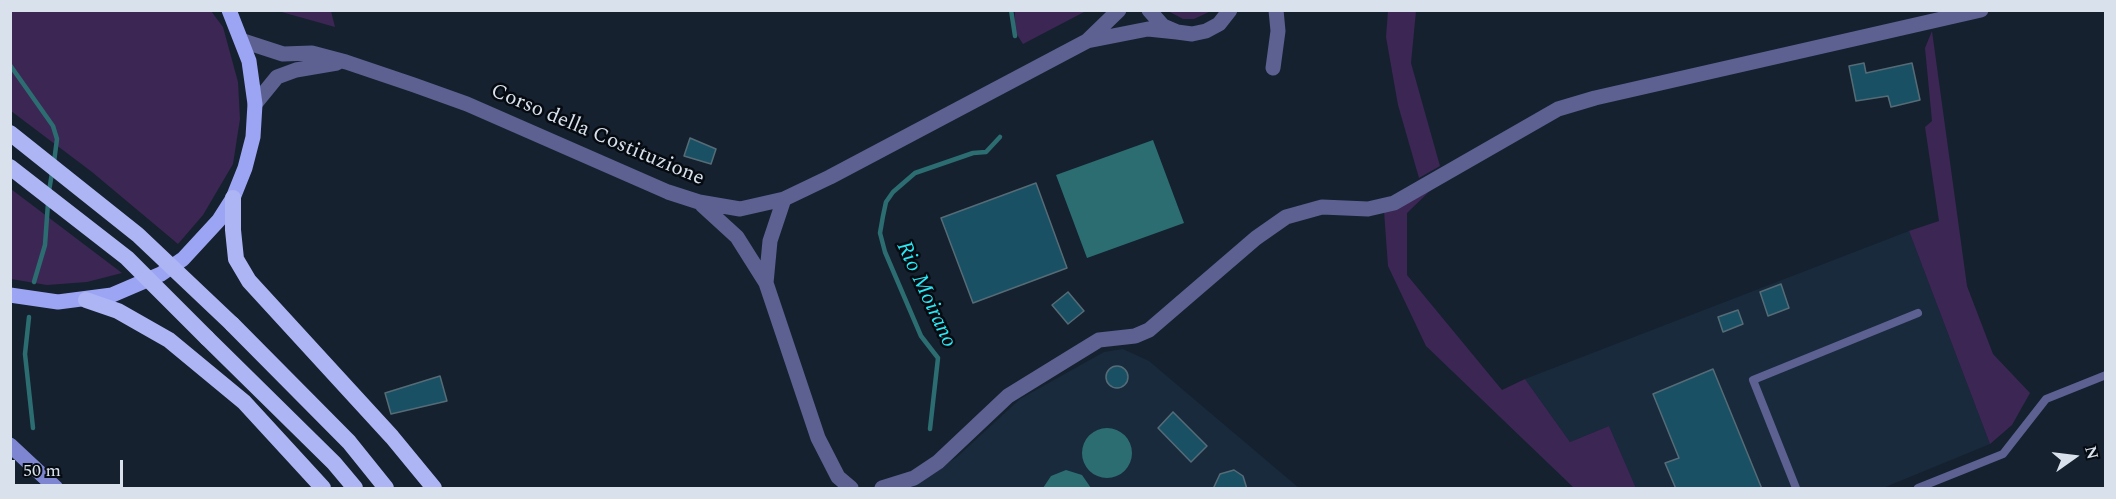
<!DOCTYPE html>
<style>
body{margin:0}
#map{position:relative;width:2116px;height:499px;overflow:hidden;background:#15212f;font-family:Spectral,serif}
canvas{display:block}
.frame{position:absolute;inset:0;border:12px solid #d9e2ec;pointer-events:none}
.north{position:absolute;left:2044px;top:427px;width:60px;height:60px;-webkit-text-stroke:4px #060a11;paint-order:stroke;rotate:76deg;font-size:16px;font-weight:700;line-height:24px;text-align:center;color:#d9e2ec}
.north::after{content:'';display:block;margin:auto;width:21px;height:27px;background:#d9e2ec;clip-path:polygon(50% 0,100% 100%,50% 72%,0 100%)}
.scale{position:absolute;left:12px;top:460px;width:111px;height:27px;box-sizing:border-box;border:3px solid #d9e2ec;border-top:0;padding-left:8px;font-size:18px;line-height:21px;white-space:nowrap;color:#d9e2ec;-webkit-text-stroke:4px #060a11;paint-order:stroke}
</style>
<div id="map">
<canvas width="2116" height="499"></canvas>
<div class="frame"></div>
<div class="north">N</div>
<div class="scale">50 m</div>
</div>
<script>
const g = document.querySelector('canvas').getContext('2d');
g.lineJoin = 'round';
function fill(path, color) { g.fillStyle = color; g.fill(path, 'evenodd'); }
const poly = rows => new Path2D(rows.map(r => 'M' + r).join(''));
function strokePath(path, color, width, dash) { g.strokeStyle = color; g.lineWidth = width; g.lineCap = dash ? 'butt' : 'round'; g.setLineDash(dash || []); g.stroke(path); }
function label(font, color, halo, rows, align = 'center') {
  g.font = font + ' Spectral,serif'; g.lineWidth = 5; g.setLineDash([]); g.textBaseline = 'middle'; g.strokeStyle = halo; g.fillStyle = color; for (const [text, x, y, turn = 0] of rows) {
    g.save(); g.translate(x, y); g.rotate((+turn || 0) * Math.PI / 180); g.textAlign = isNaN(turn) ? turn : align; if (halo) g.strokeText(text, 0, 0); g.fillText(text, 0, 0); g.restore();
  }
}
fill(poly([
 [1909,231,1990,444,1883,488,1636,488,1609,426,1570,442,1525,379],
 [1123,349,1149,361,1299,488,909,488,957,457,1020,399,1104,352]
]), '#192a3d');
fill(poly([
 [10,11,211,11,223,27,238,82,240,119,233,164,203,215,178,244,92,172,11,111],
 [278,11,331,11,335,27],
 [1015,11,1015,10,1086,11,1023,44,1014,30],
 [1168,11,1211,11,1194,19,1183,19],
 [1388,11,1416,11,1411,63,1440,166,1419,178,1398,105,1386,37],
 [1932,31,1967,286,1993,354,2030,393,2012,425,1990,444,1909,231,1939,221,1925,127,1932,121,1925,48],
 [1434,187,1407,213,1407,275,1502,390,1525,379,1570,442,1609,426,1636,488,1574,488,1426,346,1388,266,1384,211],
 [10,189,11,189,122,273,87,282,47,285,11,279]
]), '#3c2654');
fill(poly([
 [1153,140,1184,223,1087,258,1056,175],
 '1082 453a25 25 0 1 1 50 0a25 25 0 1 1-50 0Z',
 [1066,470,1082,475,1091,488,1043,488,1051,476]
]), '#2c6d71');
strokePath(poly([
 [1011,10,1015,36],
 [10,65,53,126,57,139,54,162],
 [49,191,52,173],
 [34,282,45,245,48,203],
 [29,317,25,354,33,428],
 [930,429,938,358,921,336,885,252,880,233,883,216,886,202,893,192,915,173,973,153,986,152,1000,137]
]), '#2c6d71', 4.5);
const building = poly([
 [1864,63,1866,73,1912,63,1920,100,1891,107,1888,96,1856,101,1849,66,1864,63],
 [690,138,716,149,711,164,684,156,690,138],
 [1036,183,1067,268,973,303,941,218,1036,183],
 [1781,284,1789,308,1768,316,1760,292,1781,284],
 [1068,292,1084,311,1068,324,1052,305,1068,292],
 [1738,310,1743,324,1723,332,1718,317,1738,310],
 '1106 377a11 11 0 1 1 22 0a11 11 0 1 1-22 0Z',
 [1713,369,1762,489,1676,489,1665,463,1679,458,1653,394,1713,369],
 [440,376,447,401,391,414,385,393,440,376],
 [1173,412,1207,446,1191,462,1158,428,1173,412],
 [1234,470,1243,476,1247,489,1213,489,1220,474,1234,470]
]);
fill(building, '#1a5064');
strokePath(building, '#556c77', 1.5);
strokePath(poly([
 [10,486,12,488],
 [1796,488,1753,380,1918,313],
 [1918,488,2003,454,2046,399,2106,375]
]), '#5c6191', 8);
strokePath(poly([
 [1149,10,1163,26,1177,32,1192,34,1206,31,1219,24,1230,10],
 [243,41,283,54,312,53,346,62,414,85,467,104,668,192,699,202,740,209,784,199,830,177,1087,41,1148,29,1177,32],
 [1087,41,1119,10],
 [1273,68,1278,31,1276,10],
 [255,104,277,77,296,70,337,63],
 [702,205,737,237,766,283,818,438,838,477,851,488],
 [766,283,770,241,784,199],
 [882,488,914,478,938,462,1008,396,1068,359,1099,340,1135,336,1149,330,1256,238,1286,217,1322,207,1368,209,1394,203,1558,109,1595,98,1981,10]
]), '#5c6191', 15);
strokePath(poly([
 [10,445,56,488]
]), '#7e86d2', 15);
strokePath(poly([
 [10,295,58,302,112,295,161,274,183,259,219,220,233,198,245,168,253,137,255,104,249,61,229,10]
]), '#9ca5f4', 15);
strokePath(poly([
 [233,198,233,230,236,259,249,281,392,437,434,488],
 [86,300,118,311,169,340,244,402,323,488],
 [232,324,349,442,386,488],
 [207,338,334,463,355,488]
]), '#adb5f4', 16);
strokePath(poly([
 [10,133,138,235,232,324],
 [10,167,127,258,207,338]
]), '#adb5f4', 16);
label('21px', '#d9e2ec', '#060a11', [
 ["Corso della Costituzione",597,136,23]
]);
label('italic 22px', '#29e7f3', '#060a11', [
 ["Rio Moirano",925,295,65]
]);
</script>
